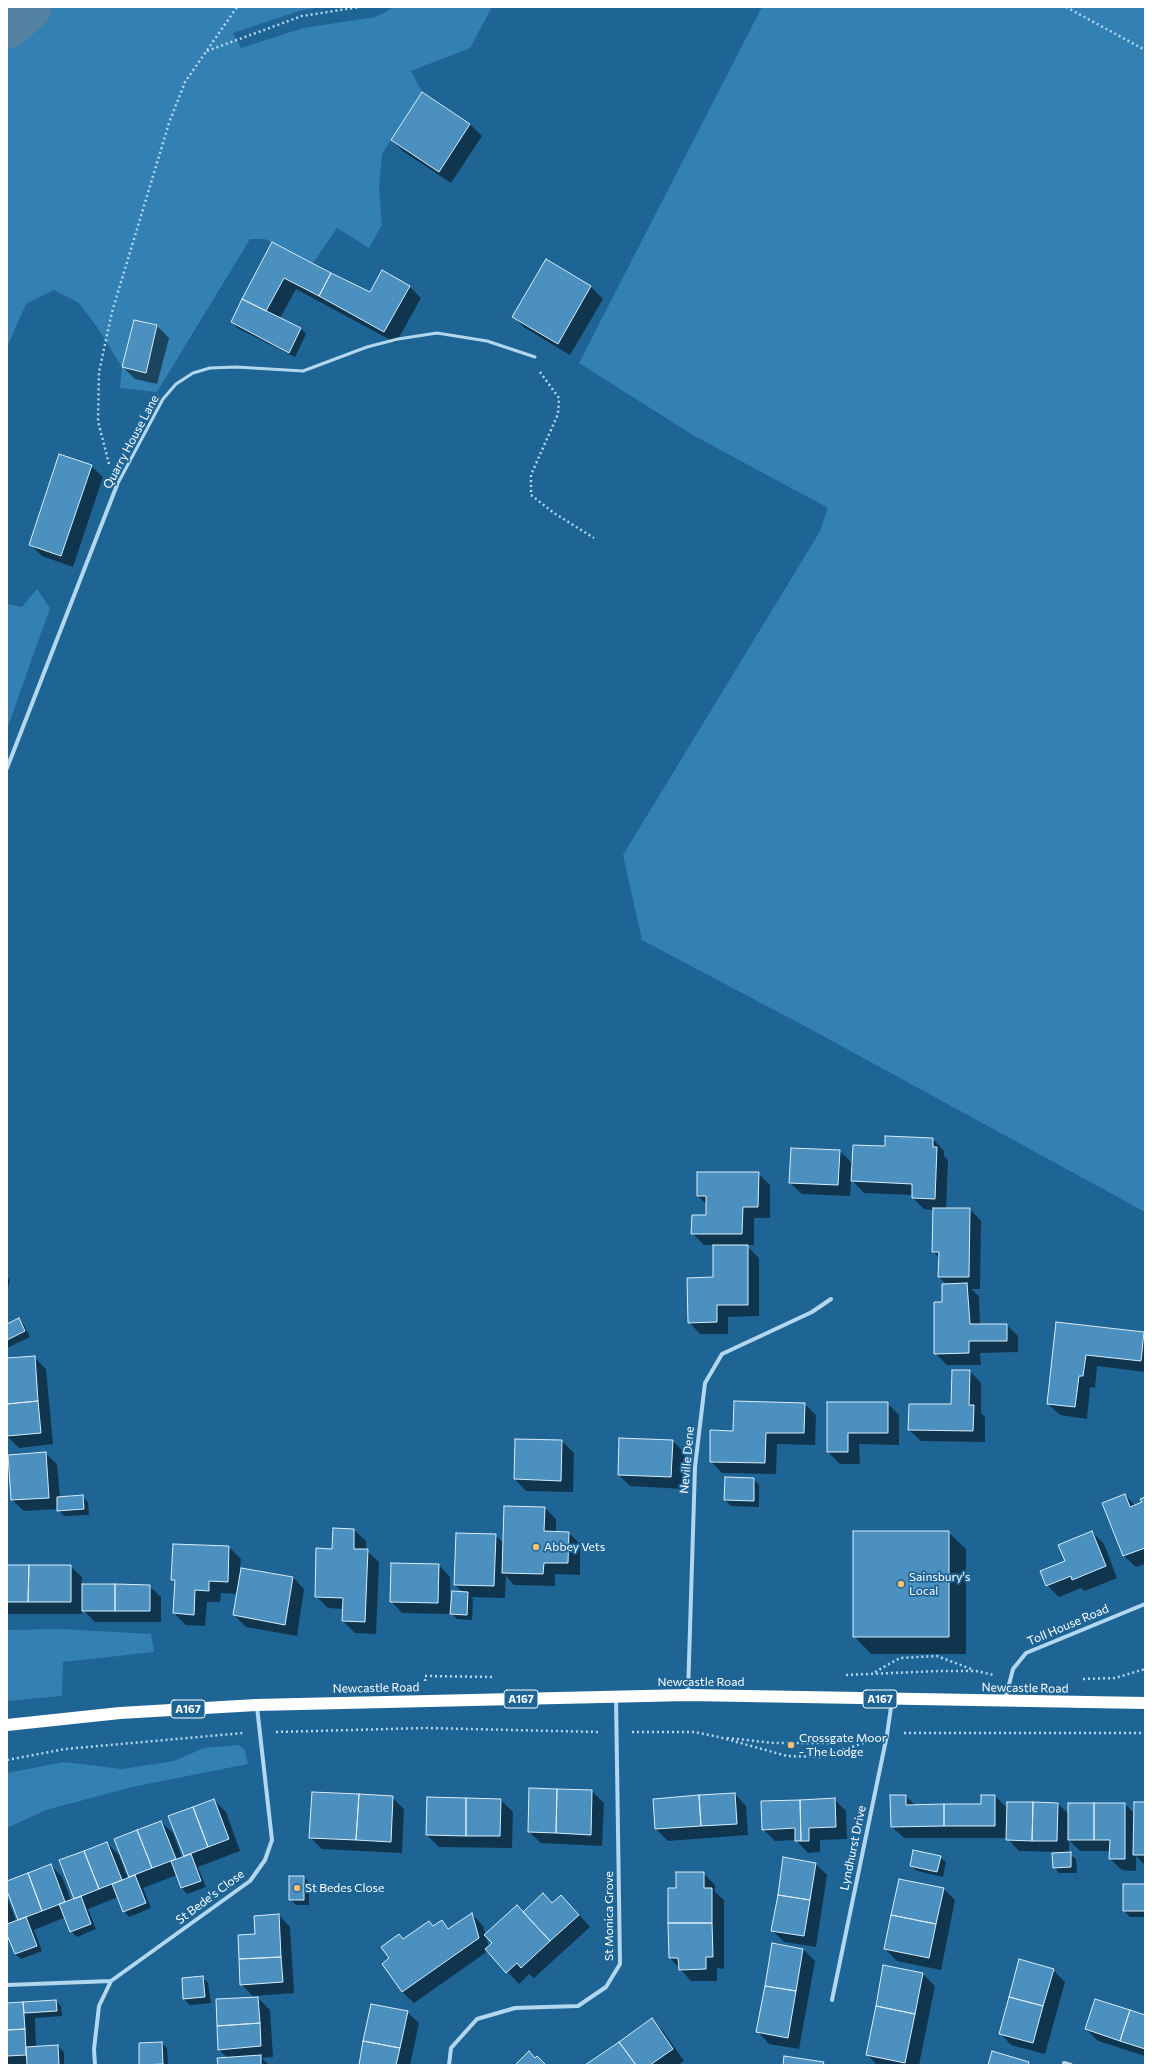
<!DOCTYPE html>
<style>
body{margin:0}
#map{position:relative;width:1152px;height:2072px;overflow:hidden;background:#1e6595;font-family:Commissioner,sans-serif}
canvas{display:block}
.frame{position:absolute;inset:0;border:8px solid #fff;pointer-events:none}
</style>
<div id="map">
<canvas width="1152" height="2072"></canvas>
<div class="frame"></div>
</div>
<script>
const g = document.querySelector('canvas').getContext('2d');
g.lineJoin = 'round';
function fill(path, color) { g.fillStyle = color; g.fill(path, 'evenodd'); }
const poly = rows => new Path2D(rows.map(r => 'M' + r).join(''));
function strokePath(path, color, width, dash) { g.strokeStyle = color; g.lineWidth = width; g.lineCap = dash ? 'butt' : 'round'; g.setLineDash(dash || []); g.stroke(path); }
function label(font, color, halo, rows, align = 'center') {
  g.font = font + ' Commissioner,sans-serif'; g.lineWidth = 3.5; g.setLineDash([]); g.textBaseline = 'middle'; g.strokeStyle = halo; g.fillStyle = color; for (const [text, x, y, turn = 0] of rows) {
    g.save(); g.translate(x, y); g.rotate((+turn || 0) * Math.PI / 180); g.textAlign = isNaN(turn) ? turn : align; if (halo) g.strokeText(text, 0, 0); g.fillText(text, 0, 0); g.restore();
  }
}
fill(poly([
 [7,7,321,7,299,11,233,33,241,48,303,28,376,17,394,7,492,7,470,48,411,71,422,92,382,154,379,189,382,225,369,248,337,228,313,263,265,239,250,239,157,392,120,388,122,367,97,327,79,303,54,290,26,304,7,347],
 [762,7,1145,7,1145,1212,814,1031,642,940,623,855,819,533,828,508,691,434,579,363],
 [37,589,50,608,7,729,7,604,22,607],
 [60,1629,151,1634,154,1652,63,1662,62,1696,7,1701,7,1630],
 [239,1745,245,1750,248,1764,132,1787,46,1810,7,1828,7,1773,64,1762,122,1769,174,1761,204,1748]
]), '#3380b3');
fill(poly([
 [423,93,470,124,482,136,451,183,404,152,392,140],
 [273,243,370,294,409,286,421,298,396,343,296,289,280,318,301,328,306,334,295,357,237,328,232,322],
 [547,261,591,287,603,299,570,355,525,328,513,317],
 [134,321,157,326,169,338,157,384,135,379,123,367],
 [91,466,103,477,73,567,42,556,30,544],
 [933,1139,944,1151,944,1156,948,1160,946,1209,970,1209,981,1221,980,1289,971,1289,979,1296,980,1325,1007,1325,1018,1336,1018,1352,980,1353,981,1365,947,1365,935,1353,947,1285,939,1277,939,1258,933,1251,934,1210,924,1209,913,1198,913,1195,864,1193,851,1179,850,1196,802,1194,790,1183,840,1151,853,1164,886,1147],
 [758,1173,770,1185,770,1218,754,1218,754,1245,746,1245,759,1258,759,1316,728,1317,728,1334,700,1334,689,1322,714,1278,714,1245,704,1245,692,1233,707,1216,707,1205,698,1196],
 [7,1277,10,1280,7,1292],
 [19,1319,24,1325,30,1337,7,1348,7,1325],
 [1057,1324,1144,1333,1145,1372,1097,1366,1095,1388,1090,1387,1087,1419,1060,1415,1048,1404],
 [34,1357,46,1369,53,1444,19,1448,7,1436,7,1359],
 [970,1371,981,1383,981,1413,985,1417,985,1442,921,1441,909,1430,952,1405],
 [828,1403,887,1403,899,1415,899,1445,859,1444,860,1464,840,1464,828,1452],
 [805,1404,816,1415,815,1445,777,1444,776,1474,722,1473,711,1461,734,1432],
 [562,1441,574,1453,573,1492,526,1491,515,1479],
 [673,1441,685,1453,683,1489,630,1486,619,1475],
 [45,1453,57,1464,60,1498,82,1496,88,1502,89,1515,64,1516,58,1509,24,1511,12,1500],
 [726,1478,754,1479,759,1485,759,1507,731,1506,725,1500],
 [1125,1495,1136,1506,1143,1503,1145,1498,1145,1564,1136,1567,1124,1556],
 [545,1508,556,1519,556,1532,569,1533,580,1544,580,1575,555,1574,555,1586,514,1585,506,1576,505,1598,471,1597,473,1599,472,1620,457,1619,451,1613,463,1593,455,1585,495,1535,504,1543],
 [334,1529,354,1530,366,1541,366,1550,379,1562,376,1634,355,1633,343,1621,343,1609,328,1608,316,1596,333,1550],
 [948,1532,966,1549,966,1654,871,1654,854,1636],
 [1092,1532,1104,1544,1117,1578,1085,1591,1081,1588,1059,1597,1047,1585],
 [174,1545,229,1547,241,1559,240,1569,293,1577,304,1589,297,1636,246,1627,234,1615,238,1594,221,1593,220,1602,207,1602,205,1626,186,1625,174,1613,175,1583,172,1579],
 [439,1565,450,1577,450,1614,402,1613,391,1601],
 [7,1566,70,1566,82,1577,82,1585,149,1586,161,1597,161,1622,95,1622,82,1609,82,1614,7,1614],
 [592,1791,604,1803,602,1846,541,1843,529,1832],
 [735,1794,746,1806,748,1835,668,1841,656,1829,654,1800],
 [906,1796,916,1806,982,1805,982,1796,995,1796,1008,1809,1008,1803,1058,1804,1069,1814,1125,1804,1135,1814,1145,1803,1145,1865,1136,1856,1136,1871,1122,1870,1110,1859,1110,1851,1080,1851,1069,1840,1069,1854,1076,1859,1077,1873,1059,1873,1054,1867,1059,1852,1019,1851,1007,1838,904,1838,892,1827],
 [392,1797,404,1809,402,1853,322,1849,310,1837],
 [834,1799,846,1811,847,1839,820,1840,820,1852,808,1853,796,1840,775,1841,763,1829],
 [214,1800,226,1812,240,1851,198,1867,206,1887,187,1894,182,1888,177,1875,143,1888,151,1908,129,1917,124,1911,118,1897,88,1909,96,1929,77,1937,71,1931,66,1917,34,1930,42,1951,21,1959,15,1954,10,1939,7,1940,7,1897,16,1921,19,1920,7,1888,7,1882,51,1865,62,1877,71,1900,75,1899,107,1843,119,1855,128,1879,131,1878,129,1877,161,1822,173,1833,182,1858,185,1857],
 [501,1800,513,1812,512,1848,439,1847,427,1835],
 [940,1857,946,1862,943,1877,917,1871,911,1866],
 [816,1864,827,1875,816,1947,784,1942,773,1931],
 [703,1873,715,1885,715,1892,724,1900,724,1969,717,1968,717,1981,691,1981,670,1958],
 [304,1877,309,1882,309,1905,296,1905,290,1899],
 [1145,1885,1145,1917,1130,1917,1124,1911],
 [943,1888,955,1900,941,1970,897,1961,885,1949],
 [553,1904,573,1908,590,1927,534,1978,529,1974,519,1984,488,1951,414,2003,402,1992,391,1959,404,1940,429,1922,434,1927,442,1921,449,1929,472,1914,483,1926,486,1935,523,1913],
 [486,1936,493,1944,489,1947],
 [279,1915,290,1927,294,1993,253,1996,241,1984,256,1935],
 [803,1949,815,1961,799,2049,769,2044,758,2032],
 [884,1966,923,1974,935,1986,919,2065,877,2065,867,2054],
 [1053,1970,1065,1982,1045,2054,1011,2045,1000,2033],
 [202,1977,208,1983,211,2003,190,2005,184,1999],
 [258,1998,270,2010,273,2057,262,2058,269,2065,219,2065,228,2058,219,2050],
 [55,2001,61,2006,62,2016,35,2018,36,2047,58,2046,64,2052,64,2065,7,2065,7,2004],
 [407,2012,419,2023,410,2065,360,2065],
 [1145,2016,1145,2056,1098,2041,1086,2029],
 [652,2020,663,2031,684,2061,678,2065,587,2065],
 [161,2043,167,2048,168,2065,141,2065]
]), '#0007');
strokePath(poly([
 [7,23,26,7]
]), '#5281a2', 51);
const building = poly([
 [422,92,470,124,439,172,391,140,422,92],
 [272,242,331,273,319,296,284,278,266,311,242,299,272,242],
 [546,259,591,286,558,344,512,317,546,259],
 [382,270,410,286,384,332,319,296,331,273,370,292,382,270],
 [242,299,301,328,289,353,231,322,242,299],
 [134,320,157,325,146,373,122,367,134,320],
 [59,454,92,465,61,556,29,545,59,454],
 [885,1136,933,1138,933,1147,937,1147,935,1199,912,1198,912,1184,851,1181,853,1145,885,1146,885,1136],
 [791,1148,840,1150,838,1185,789,1183,791,1148],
 [697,1172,759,1172,758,1207,743,1207,742,1234,691,1234,692,1215,706,1215,706,1196,697,1196,697,1172],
 [933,1208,970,1208,969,1277,938,1277,939,1252,932,1252,933,1208],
 [713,1245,748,1245,748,1305,717,1305,717,1322,688,1323,687,1278,713,1277,713,1245],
 [967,1283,970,1324,1007,1324,1007,1341,969,1341,969,1353,934,1354,934,1302,942,1302,942,1284,967,1283],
 [19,1318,25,1331,7,1340,7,1324,19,1318],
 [1056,1322,1144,1332,1141,1361,1086,1355,1083,1376,1079,1376,1075,1407,1047,1404,1056,1322],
 [35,1356,38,1401,7,1404,7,1358,35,1356],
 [952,1370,970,1370,969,1405,974,1405,973,1431,908,1430,909,1404,951,1404,952,1370],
 [38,1401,41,1433,7,1436,7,1404,38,1401],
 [734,1401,805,1403,804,1433,766,1433,765,1463,710,1462,710,1430,733,1431,734,1401],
 [827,1402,888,1402,888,1433,848,1433,848,1452,827,1452,827,1402],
 [619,1438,673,1440,671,1477,618,1475,619,1438],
 [515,1439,562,1440,561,1481,514,1479,515,1439],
 [46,1452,49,1498,11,1500,8,1455,46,1452],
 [725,1477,754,1478,754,1501,724,1500,725,1477],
 [1125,1494,1130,1507,1142,1502,1140,1499,1145,1497,1145,1548,1123,1556,1102,1503,1125,1494],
 [83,1495,84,1509,57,1511,57,1497,83,1495],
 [504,1506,545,1507,544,1531,569,1532,568,1563,544,1563,543,1574,502,1573,504,1506],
 [333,1528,354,1529,354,1549,368,1549,365,1622,342,1621,343,1598,315,1597,316,1548,332,1549,333,1528],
 [853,1531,949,1531,949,1637,853,1637,853,1531],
 [1092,1531,1106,1566,1072,1580,1071,1576,1046,1586,1040,1571,1065,1561,1058,1545,1092,1531],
 [456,1533,496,1534,494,1586,454,1585,456,1533],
 [173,1544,229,1546,228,1582,209,1581,209,1591,195,1590,194,1615,173,1613,175,1580,171,1580,173,1544],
 [391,1563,439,1564,438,1603,390,1602,391,1563],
 [7,1565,29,1565,28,1602,7,1602,7,1565],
 [29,1565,71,1565,71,1602,28,1602,29,1565],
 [241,1568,293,1577,285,1625,233,1615,241,1568],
 [82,1584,115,1584,115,1611,82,1611,82,1584],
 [115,1584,150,1585,150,1611,115,1611,115,1584],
 [452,1591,468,1592,467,1615,450,1614,452,1591],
 [529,1788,557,1789,556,1833,528,1832,529,1788],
 [557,1789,592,1790,591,1835,556,1833,557,1789],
 [312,1792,359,1794,356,1840,309,1838,312,1792],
 [735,1793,737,1824,701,1826,699,1795,735,1793],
 [359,1794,393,1796,391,1842,356,1840,359,1794],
 [699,1795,701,1826,655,1829,653,1799,699,1795],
 [890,1795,906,1795,906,1805,944,1804,944,1826,891,1827,890,1795],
 [981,1795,995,1795,995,1826,944,1826,944,1804,981,1804,981,1795],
 [427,1797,466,1798,466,1836,426,1835,427,1797],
 [466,1798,501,1799,500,1836,466,1836,466,1798],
 [835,1798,836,1827,809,1828,809,1841,801,1841,800,1800,835,1798],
 [214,1799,229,1839,208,1847,193,1807,214,1799],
 [800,1800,801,1841,795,1841,795,1828,762,1830,761,1801,800,1800],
 [1007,1802,1033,1802,1032,1841,1006,1840,1007,1802],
 [1033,1802,1058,1803,1057,1841,1032,1841,1033,1802],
 [1134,1802,1145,1802,1145,1855,1133,1855,1134,1802],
 [1068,1803,1094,1803,1094,1840,1068,1840,1068,1803],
 [1094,1803,1125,1803,1125,1859,1109,1859,1110,1840,1094,1840,1094,1803],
 [193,1807,208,1847,184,1856,168,1816,193,1807],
 [161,1821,176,1859,152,1868,137,1830,161,1821],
 [137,1830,152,1868,129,1877,114,1839,137,1830],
 [107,1842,122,1880,99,1889,84,1851,107,1842],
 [913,1850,941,1856,937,1872,910,1866,913,1850],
 [84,1851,99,1889,74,1899,59,1860,84,1851],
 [1071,1852,1071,1867,1053,1868,1052,1853,1071,1852],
 [191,1854,201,1881,181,1888,171,1861,191,1854],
 [783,1857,816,1863,810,1900,778,1895,783,1857],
 [51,1864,65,1902,42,1911,28,1873,51,1864],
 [676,1872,704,1872,704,1888,712,1888,712,1923,668,1923,668,1888,676,1888,676,1872],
 [28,1873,42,1911,18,1920,7,1891,7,1881,28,1873],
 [135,1875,146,1903,123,1912,112,1884,135,1875],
 [289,1876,304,1876,304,1900,289,1900,289,1876],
 [899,1879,944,1888,936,1924,891,1915,899,1879],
 [1123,1884,1145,1884,1145,1911,1123,1911,1123,1884],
 [543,1893,552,1903,561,1895,579,1915,550,1941,523,1912,543,1893],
 [778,1895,810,1900,804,1936,771,1931,778,1895],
 [81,1896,91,1924,70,1932,59,1904,81,1896],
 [517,1905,550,1941,521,1968,517,1963,506,1973,485,1949,492,1943,484,1935,517,1905],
 [472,1913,479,1938,402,1992,382,1964,389,1958,381,1947,399,1934,403,1939,429,1921,433,1926,442,1920,448,1929,472,1913],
 [279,1914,281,1957,239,1959,238,1935,255,1934,254,1916,279,1914],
 [891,1915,936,1924,929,1958,884,1949,891,1915],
 [26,1917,37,1946,15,1954,7,1935,7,1924,26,1917],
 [668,1923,712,1923,713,1957,706,1957,706,1969,679,1970,678,1958,669,1958,668,1923],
 [772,1943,803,1949,796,1991,765,1986,772,1943],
 [281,1957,283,1982,240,1985,239,1959,281,1957],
 [1019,1959,1054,1969,1043,2006,1009,1997,1019,1959],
 [883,1965,923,1973,915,2014,876,2006,883,1965],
 [203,1976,205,1997,183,1999,182,1978,203,1976],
 [765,1986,796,1991,788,2038,756,2032,765,1986],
 [258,1997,260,2023,217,2026,216,1999,258,1997],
 [1009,1997,1043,2006,1033,2043,999,2034,1009,1997],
 [1095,1999,1130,2010,1120,2041,1085,2029,1095,1999],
 [56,2000,57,2011,24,2013,23,2002,56,2000],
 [23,2002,25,2029,7,2030,7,2003,23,2002],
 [371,2004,408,2011,400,2048,363,2041,371,2004],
 [876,2006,915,2014,905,2063,866,2055,876,2006],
 [1130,2010,1145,2015,1145,2049,1120,2041,1130,2010],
 [652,2018,673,2049,650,2065,636,2065,619,2042,652,2018],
 [260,2023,261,2046,218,2050,217,2026,260,2023],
 [25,2029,26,2055,7,2056,7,2030,25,2029],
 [363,2041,400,2048,396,2065,359,2065,363,2041],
 [162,2042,163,2064,139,2065,139,2043,162,2042],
 [619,2042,636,2065,585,2065,619,2042],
 [58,2045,59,2065,27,2065,26,2047,58,2045],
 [529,2051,535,2058,537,2056,546,2065,515,2065,529,2051],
 [992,2051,1029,2062,1028,2065,988,2065,992,2051],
 [261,2055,261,2065,218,2065,217,2058,261,2055],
 [784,2056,824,2062,823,2065,783,2065,784,2056]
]);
fill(building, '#4b90be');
strokePath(building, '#d8edfa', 1);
strokePath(poly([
 [1066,7,1145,50],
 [207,51,302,16,360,7],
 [540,372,559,398,558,414,531,475,531,495,554,513,594,538],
 [109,464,98,421,99,372,112,312,169,123,185,82,237,7],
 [875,1672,900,1658,937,1656,974,1670],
 [846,1675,939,1671,976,1671,994,1675],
 [1083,1679,1115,1678,1145,1669],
 [425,1681,425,1676,495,1677],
 [276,1732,426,1728,599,1732],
 [632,1732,694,1732,719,1737,787,1756,822,1757,869,1741],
 [904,1733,1145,1733],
 [727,1738,774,1743,828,1743,869,1737],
 [7,1760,65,1749,243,1733]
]), '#b2d7ef', 2.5, [2, 3]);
strokePath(poly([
 [117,485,163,399,176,384,193,373,210,368,236,367,303,371,367,347,398,339,437,333,487,341,535,357]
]), '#b2d7ef', 3);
strokePath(poly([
 [7,768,117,485],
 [688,1693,695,1467,705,1383,722,1354,812,1312,831,1299],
 [1005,1700,1013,1669,1026,1653,1145,1604],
 [7,1985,111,1981],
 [832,2000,887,1735,892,1700],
 [1064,2063,1071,2065],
 [95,2065,94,2049,99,2006,111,1981,250,1881,265,1860,272,1840,257,1707],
 [449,2065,451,2048,477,2019,515,2008,578,2006,606,1987,620,1964,616,1698]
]), '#b2d7ef', 4);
strokePath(poly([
 [7,1725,120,1713,256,1705,688,1695,1145,1703]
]), '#fff', 12);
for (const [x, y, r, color] of [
 [536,1547,4,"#fdbe71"],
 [901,1584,4,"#fdbe71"],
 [791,1745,4,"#fdbe71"],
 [297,1888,4,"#fdbe71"]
]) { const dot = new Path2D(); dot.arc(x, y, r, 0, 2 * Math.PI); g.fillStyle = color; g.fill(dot); strokePath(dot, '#1e6595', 1.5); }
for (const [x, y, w] of [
 [521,1699,34],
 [880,1699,34],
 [188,1709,34]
]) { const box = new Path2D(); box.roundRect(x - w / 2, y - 9, w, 18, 3); g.fillStyle = '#1e6595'; g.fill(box); strokePath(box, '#fff', 1); }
label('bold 11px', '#fff', null, [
 ["A167",521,1699],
 ["A167",880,1699],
 ["A167",188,1709]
]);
label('12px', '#fff', '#1e6595', [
 ["Quarry House Lane",131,442,-62],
 ["Neville Dene",687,1460,-85],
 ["Toll House Road",1068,1625,-23],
 ["Newcastle Road",701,1682],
 ["Newcastle Road",376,1688,-1],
 ["Newcastle Road",1025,1688,1],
 ["Lyndhurst Drive",853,1848,-78],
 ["St Bede's Close",210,1897,-37],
 ["St Monica Grove",609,1916,-90]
]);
label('12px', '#fff', '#1e6595', [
 ["Abbey Vets",544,1547],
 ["Sainsbury's",909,1577],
 ["Local",909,1591],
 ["Crossgate Moor",799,1738],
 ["- The Lodge",799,1752],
 ["St Bedes Close",305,1888]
], 'left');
</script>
